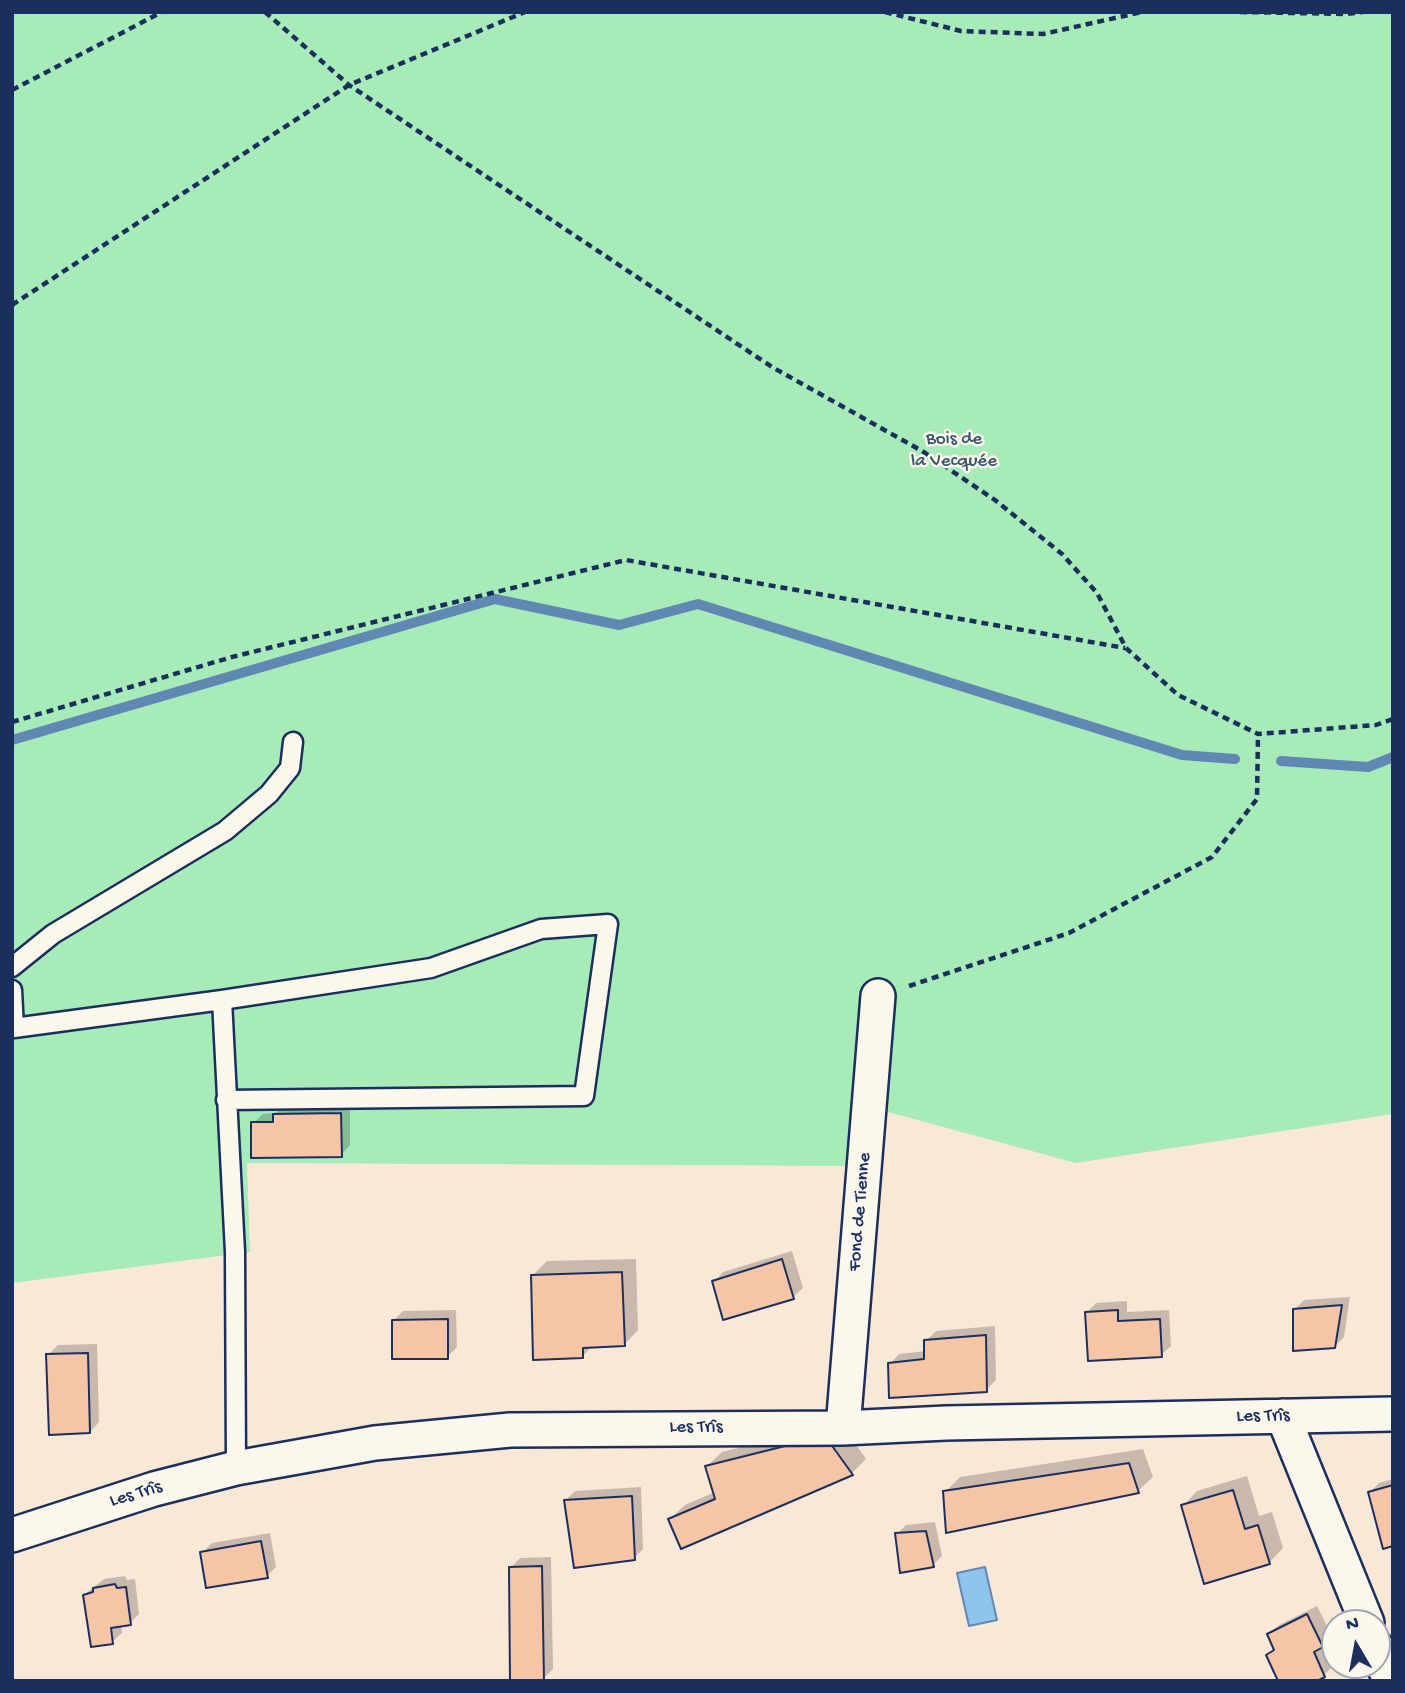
<!DOCTYPE html>
<meta charset="utf-8">
<style>
body{margin:0}
#map{position:relative;width:1405px;height:1693px;overflow:hidden;background:#fae8d7;font-family:"Gochi Hand",sans-serif}
canvas{display:block}
.frame{position:absolute;inset:0;border:14px solid #1b2f5e;pointer-events:none}
.north{position:absolute;left:1321px;top:1609px;width:70px;height:70px;box-sizing:border-box;background:#fbf7ec;border:2px solid #a1a7b3;border-radius:50%;rotate:350deg;font-size:19px;font-weight:700;line-height:28px;text-align:center;color:#1b2f5e}
.north::after{content:'';display:block;margin:auto;width:24px;height:32px;background:#1b2f5e;clip-path:polygon(50% 0,100% 100%,50% 72%,0 100%)}
</style>
<div id="map">
<canvas width="1405" height="1693"></canvas>
<div class="frame"></div>
<div class="north">N</div>
</div>
<script>
const g = document.querySelector('canvas').getContext('2d');
g.lineJoin = 'round';
function fill(path, color) { g.fillStyle = color; g.fill(path, 'evenodd'); }
const poly = rows => new Path2D(rows.map(r => 'M' + r).join(''));
function strokePath(path, color, width, dash) { g.strokeStyle = color; g.lineWidth = width; g.lineCap = dash ? 'butt' : 'round'; g.setLineDash(dash || []); g.stroke(path); }
function label(font, color, halo, rows, align = 'center') {
  g.font = font + ' "Gochi Hand",sans-serif'; g.lineWidth = 5; g.setLineDash([]); g.textBaseline = 'middle'; g.strokeStyle = halo; g.fillStyle = color; for (const [text, x, y, turn = 0] of rows) {
    g.save(); g.translate(x, y); g.rotate((+turn || 0) * Math.PI / 180); g.textAlign = isNaN(turn) ? turn : align; if (halo) g.strokeText(text, 0, 0); g.fillText(text, 0, 0); g.restore();
  }
}
fill(poly([
 [12,12,1393,12,1393,1114,1076,1163,877,1109,856,1166,247,1163,250,1252,12,1283]
]), '#a7ecb8');
const water = poly([
 [985,1567,997,1620,969,1626,957,1573,985,1567]
]);
fill(water, '#8fc4ec');
strokePath(water, '#6188b3', 2);
fill(poly([
 [350,1104,350,1145,341,1155,253,1123,263,1114,276,1113,284,1105],
 [792,1251,803,1288,793,1297,725,1318,714,1282,723,1272],
 [636,1259,638,1330,624,1345,593,1345,583,1356,532,1276,547,1261],
 [1350,1297,1344,1337,1335,1346,1294,1310,1304,1300],
 [1127,1301,1127,1312,1169,1310,1171,1346,1161,1355,1087,1312,1096,1303],
 [456,1310,457,1347,447,1357,394,1320,403,1311],
 [995,1326,996,1380,986,1390,890,1364,899,1354,926,1351,926,1341,936,1331],
 [97,1344,99,1422,90,1432,48,1355,58,1345],
 [840,1422,866,1459,852,1473,670,1519,685,1505,715,1492,707,1466,722,1452],
 [1143,1449,1153,1477,1138,1491,948,1531,945,1492,960,1477],
 [1247,1476,1259,1516,1272,1512,1283,1548,1269,1563,1183,1506,1197,1491],
 [1393,1479,1393,1544,1370,1492,1379,1483],
 [641,1487,643,1549,634,1558,566,1500,575,1491],
 [935,1522,942,1556,933,1565,897,1534,906,1525],
 [270,1533,276,1567,267,1576,202,1553,212,1543],
 [551,1557,553,1669,543,1679,510,1568,520,1558],
 [125,1576,127,1580,135,1579,139,1614,130,1623,121,1625,122,1633,112,1642,84,1595,104,1579],
 [1317,1606,1332,1636,1324,1644,1333,1666,1324,1675,1268,1655,1275,1648,1269,1634,1279,1625]
]), '#0003');
strokePath(poly([
 [12,740,495,599,619,625,698,604,1182,755,1235,759],
 [1281,761,1368,767,1393,757]
]), '#6188b3', 10);
const building = poly([
 [341,1113,342,1157,251,1158,251,1122,273,1122,273,1114,341,1113],
 [782,1259,794,1299,723,1320,712,1281,782,1259],
 [622,1272,625,1346,583,1348,583,1358,533,1360,531,1275,622,1272],
 [1342,1305,1335,1348,1293,1351,1293,1309,1342,1305],
 [1118,1310,1118,1321,1160,1319,1162,1357,1088,1361,1085,1312,1118,1310],
 [448,1319,448,1359,392,1359,392,1320,448,1319],
 [986,1335,987,1392,889,1398,888,1363,924,1359,924,1340,986,1335],
 [88,1353,90,1433,49,1435,46,1354,88,1353],
 [825,1436,853,1475,681,1549,668,1519,715,1499,705,1466,825,1436],
 [1129,1463,1139,1493,946,1533,943,1491,1129,1463],
 [1393,1485,1393,1546,1383,1549,1368,1492,1393,1485],
 [1233,1490,1245,1529,1258,1525,1270,1564,1204,1584,1181,1505,1233,1490],
 [632,1496,635,1560,574,1568,564,1500,632,1496],
 [926,1531,934,1567,900,1573,895,1533,926,1531],
 [261,1541,268,1578,206,1588,200,1552,261,1541],
 [542,1566,544,1681,510,1681,509,1567,542,1566],
 [115,1584,117,1588,126,1587,131,1625,111,1628,113,1644,91,1647,83,1595,93,1592,93,1588,115,1584],
 [1307,1614,1323,1647,1314,1652,1325,1677,1317,1681,1278,1681,1266,1655,1274,1650,1267,1634,1307,1614]
]);
fill(building, '#f6c5a6');
strokePath(building, '#1b2f5e', 2);
const lane = poly([
 [12,967,53,934,225,831,269,794,290,768,293,742],
 [12,990,14,1028,222,1000,431,968,541,929,608,924,584,1096,226,1100],
 [222,1000,235,1252,236,1468]
]);
const street = poly([
 [1283,1416,1367,1623],
 [843,1428,878,996],
 [12,1535,154,1489,236,1468,375,1443,510,1430,843,1428,946,1423,1393,1414],
 [1377,1648,1390,1681]
]);
strokePath(lane, '#1b2f5e', 23);
strokePath(street, '#1b2f5e', 38);
strokePath(poly([
 [265,12,349,85,772,367,922,451,995,500,1062,554,1097,593,1126,648,1178,695,1258,734,1376,725,1393,719],
 [885,12,961,31,1043,34,1142,12],
 [1240,12,1345,14,1363,12],
 [12,90,162,12],
 [12,305,349,85,525,12],
 [12,722,232,657,626,560,1125,648],
 [909,986,1069,933,1212,857,1257,799,1258,734]
]), '#1b2f5e', 4.5, [7, 5]);
strokePath(lane, '#fbf7ec', 18);
strokePath(street, '#fbf7ec', 33);
label('19px', '#375570', '#fbf7ec', [
 ["Bois de",954,440],
 ["la Vecquée",954,462]
]);
label('19px', '#1b2f5e', '#fbf7ec', [
 ["Fond de Tienne",861,1212,-85],
 ["Les Trîs",1263,1417,-1],
 ["Les Trîs",696,1428],
 ["Les Trîs",136,1495,-17]
]);
</script>
